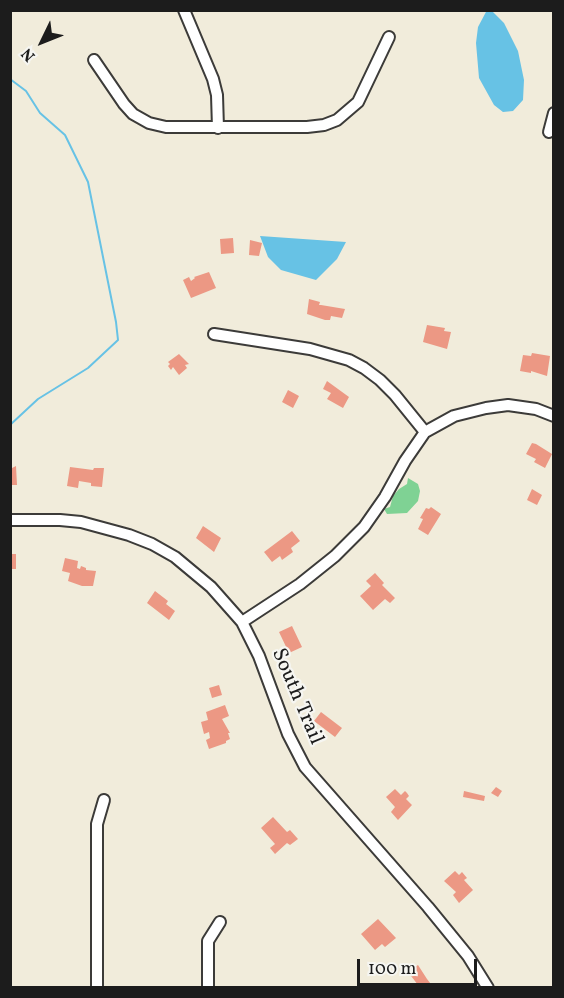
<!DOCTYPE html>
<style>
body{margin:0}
#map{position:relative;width:564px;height:998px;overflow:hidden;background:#f1ecdb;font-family:Vollkorn,serif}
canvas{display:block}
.frame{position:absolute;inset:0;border:12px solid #1c1c1c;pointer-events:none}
.north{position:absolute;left:12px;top:12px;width:60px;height:60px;-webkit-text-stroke:4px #f6f6f2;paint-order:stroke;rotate:227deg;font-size:16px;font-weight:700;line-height:24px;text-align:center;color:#1c1c1c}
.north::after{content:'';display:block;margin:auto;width:21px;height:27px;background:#1c1c1c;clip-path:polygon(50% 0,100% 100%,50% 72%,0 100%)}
.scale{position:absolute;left:357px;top:959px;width:120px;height:27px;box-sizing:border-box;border:3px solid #1c1c1c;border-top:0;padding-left:8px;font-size:18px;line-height:21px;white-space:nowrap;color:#1c1c1c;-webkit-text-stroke:4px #f6f6f2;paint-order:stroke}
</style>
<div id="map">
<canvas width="564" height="998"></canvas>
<div class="frame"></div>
<div class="north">N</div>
<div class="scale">100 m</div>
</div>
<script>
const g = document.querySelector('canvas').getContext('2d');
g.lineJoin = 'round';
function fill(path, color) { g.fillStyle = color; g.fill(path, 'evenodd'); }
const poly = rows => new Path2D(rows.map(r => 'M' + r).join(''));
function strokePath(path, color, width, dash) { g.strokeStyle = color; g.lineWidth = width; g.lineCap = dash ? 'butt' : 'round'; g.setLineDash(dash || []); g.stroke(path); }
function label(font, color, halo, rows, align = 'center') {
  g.font = font + ' Vollkorn,serif'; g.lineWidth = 4.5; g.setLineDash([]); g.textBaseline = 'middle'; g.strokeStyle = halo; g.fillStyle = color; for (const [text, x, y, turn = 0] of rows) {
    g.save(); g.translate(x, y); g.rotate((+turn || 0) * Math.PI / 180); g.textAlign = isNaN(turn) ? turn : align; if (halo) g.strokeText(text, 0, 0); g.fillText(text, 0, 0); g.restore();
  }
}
fill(poly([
 [408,478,418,484,420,491,418,501,407,513,387,514,384,509,390,507,393,496,399,489,407,484]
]), '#7fd294');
fill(poly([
 [487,10,492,11,504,23,518,51,524,80,523,100,513,111,503,112,494,105,479,78,476,43,478,27],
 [260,236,346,242,337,259,316,280,281,270,268,257]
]), '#67c2e5');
strokePath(poly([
 [10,79,26,91,40,113,65,135,88,182,116,322,118,340,88,368,38,399,10,425]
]), '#67c2e5', 2);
fill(poly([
 [233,238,234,253,221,254,220,239],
 [250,240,262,243,259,256,249,255],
 [209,272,216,288,191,298,183,280,189,277,191,281,195,278,194,277],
 [309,299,320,302,319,305,321,305,345,309,342,318,331,316,330,320,325,320,307,314],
 [427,325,445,328,444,331,451,332,447,349,423,342],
 [532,353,550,356,547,376,531,371,531,373,520,371,523,355,531,356],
 [179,354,189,364,185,365,187,368,179,375,173,367,171,370,168,366,170,364,168,362],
 [327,381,349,397,343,408,327,399,331,393,323,389],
 [288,390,299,396,293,408,282,402],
 [532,443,536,444,552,454,545,468,534,462,536,459,526,454],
 [16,466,17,485,10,485,10,469],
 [70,467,93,470,94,468,104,468,102,487,91,486,91,483,79,481,78,488,67,486],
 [532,489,542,495,537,505,527,500],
 [431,507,441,514,428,535,418,529,423,519,420,518,426,508,429,509],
 [203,526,221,538,214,552,196,538],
 [292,531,300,541,291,548,293,552,282,560,280,556,272,562,264,552],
 [10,554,16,554,16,569,10,569],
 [65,558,78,561,77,568,80,569,81,566,86,568,86,570,96,571,93,586,82,586,68,581,70,573,62,571],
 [375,573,384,583,382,585,395,598,390,603,385,599,373,610,360,596,371,586,366,581],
 [155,591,168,601,166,604,175,611,169,620,147,603],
 [292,626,302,647,289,653,279,632],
 [219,685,222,695,212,698,209,688],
 [225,705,229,716,222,719,230,733,228,733,230,739,226,741,226,743,209,749,206,740,210,738,209,732,204,734,201,722,208,720,206,712],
 [321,712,342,728,335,737,314,721],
 [496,787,502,791,498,797,491,793],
 [395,789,401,795,405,791,407,793,409,796,406,799,412,805,398,820,391,812,395,807,386,797],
 [464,791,485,796,484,801,463,797],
 [273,817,287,832,290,830,298,839,290,845,287,843,275,854,270,848,275,844,261,828],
 [455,871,459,875,462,872,467,878,464,880,473,890,459,903,453,895,456,892,444,881],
 [378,919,396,938,385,947,382,944,375,950,361,934],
 [418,965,427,979,434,988,415,988,418,985,408,972]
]), '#ec9884');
const minor = poly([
 [184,10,213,79,217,95,218,128],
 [94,60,124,104,133,114,149,123,166,127,307,127,324,125,337,120,358,102,389,37],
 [549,132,554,113],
 [214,334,310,349,349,360,364,368,380,380,395,395,425,432],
 [10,520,60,520,81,522,129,535,152,544,175,557,211,587,242,622,259,656,288,734,305,767,428,907,468,956,488,988],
 [242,622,300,584,335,556,364,527,385,497,405,461,425,432,454,416,486,408,508,405,536,409,554,416],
 [97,988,97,824,104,800],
 [208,988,208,941,220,922]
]);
strokePath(minor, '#3c3b39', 14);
strokePath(minor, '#fff', 10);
label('21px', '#1c1c1c', '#f6f6f2', [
 ["South Trail",296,697,67]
]);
</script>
